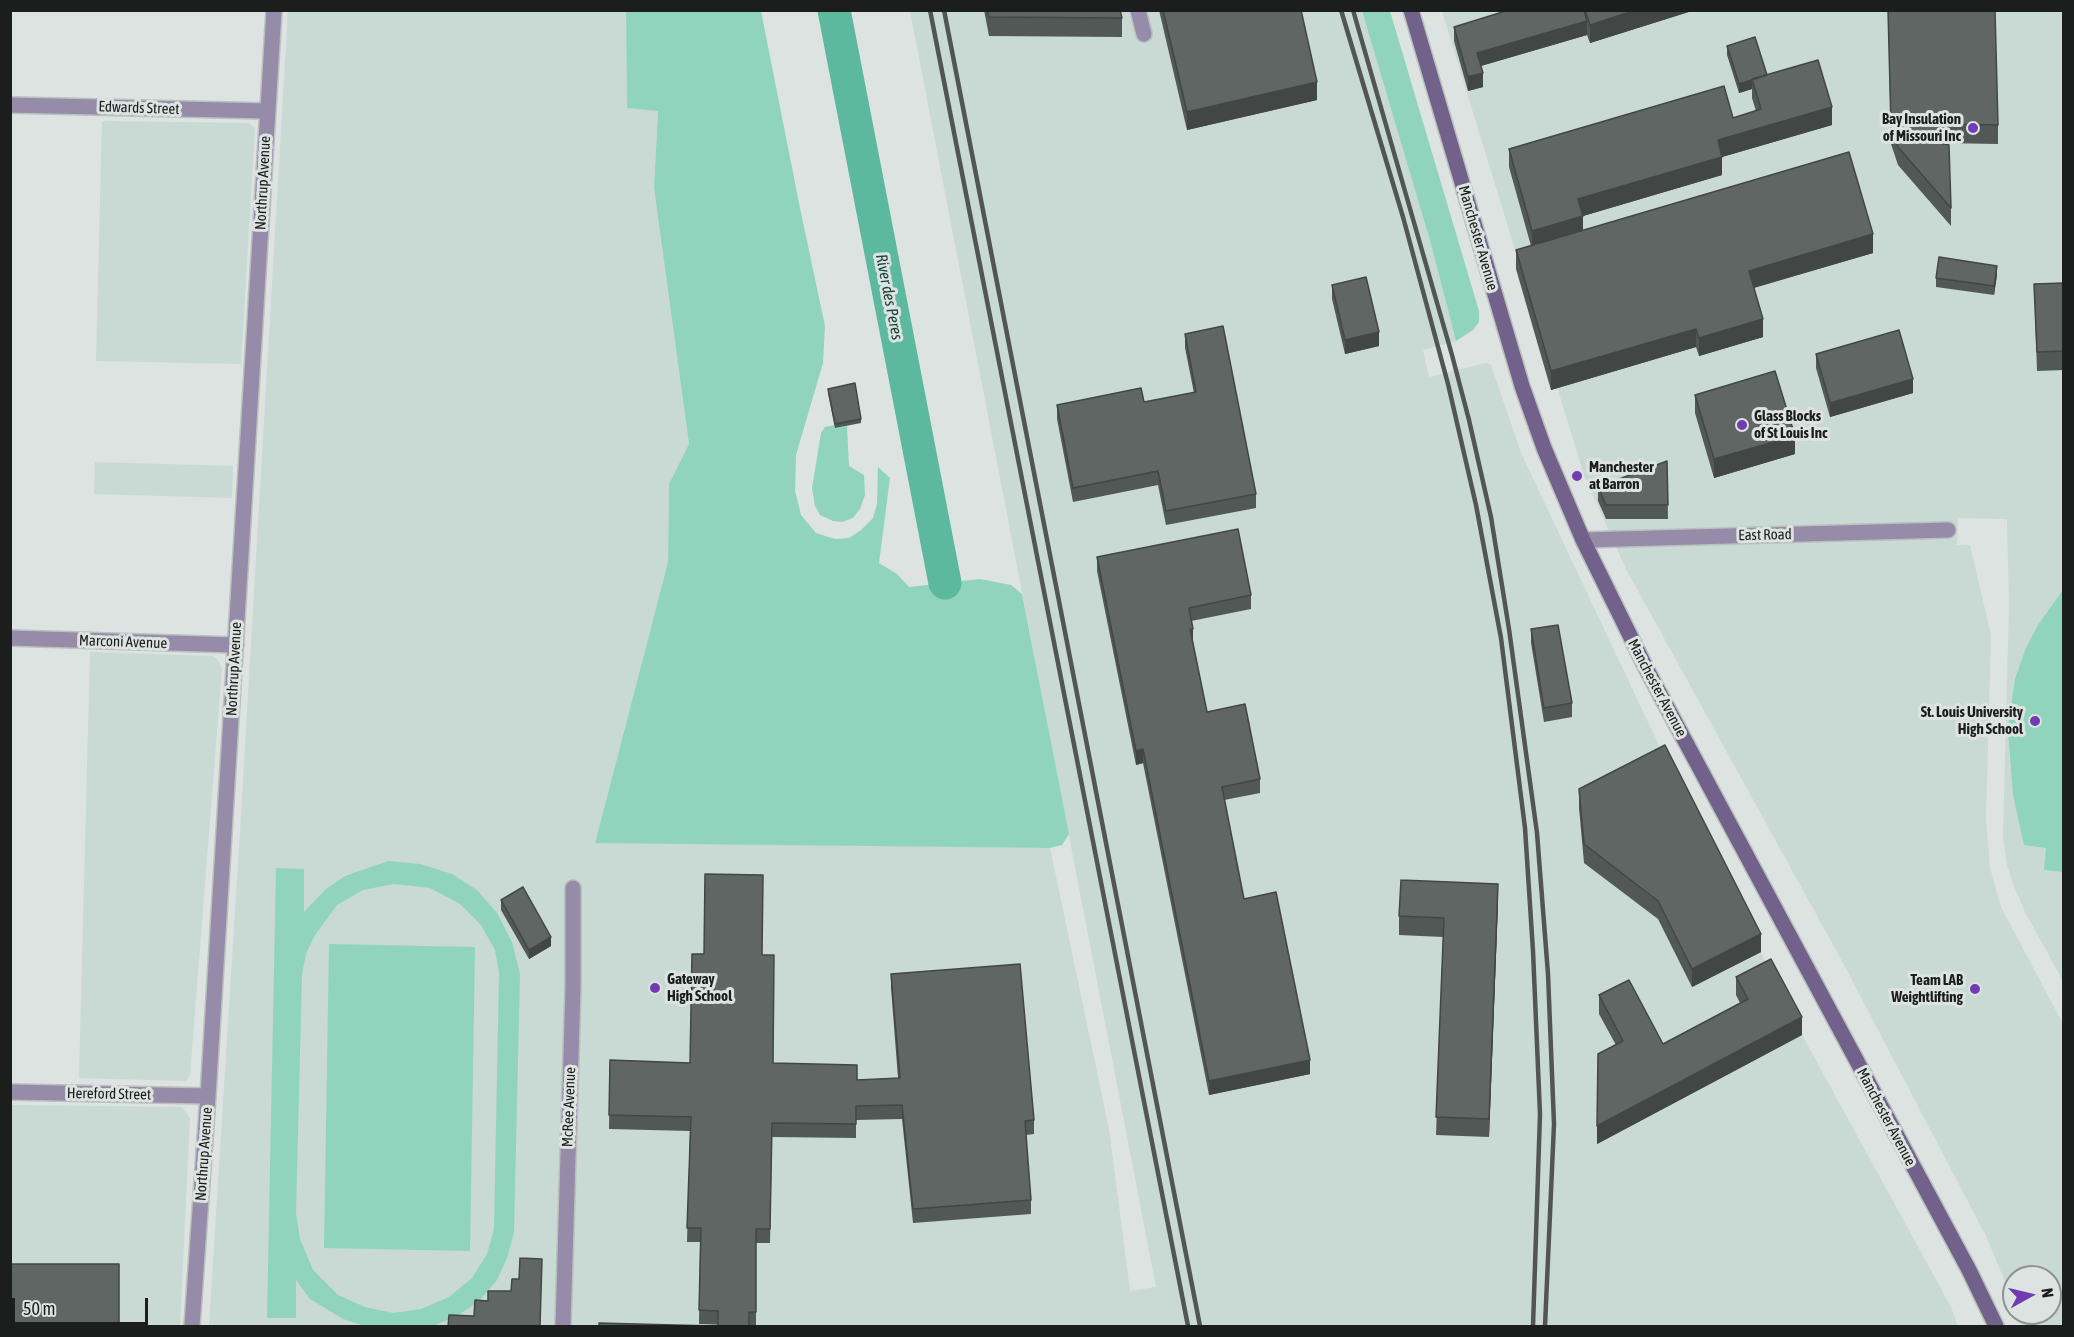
<!DOCTYPE html>
<style>
body{margin:0}
#map{position:relative;width:2074px;height:1337px;overflow:hidden;background:#dce3e0;font-family:"Asap Condensed",sans-serif}
canvas{display:block}
.frame{position:absolute;inset:0;border:12px solid #1b1e1d;pointer-events:none}
.north{position:absolute;left:2002px;top:1265px;width:60px;height:60px;box-sizing:border-box;background:#dce3e0;border:2px solid #8f9492;border-radius:50%;rotate:82deg;font-size:16px;font-weight:700;line-height:24px;text-align:center;color:#1b1e1d}
.north::after{content:'';display:block;margin:auto;width:21px;height:27px;background:#733bb1;clip-path:polygon(50% 0,100% 100%,50% 72%,0 100%)}
.scale{position:absolute;left:12px;top:1298px;width:136px;height:27px;box-sizing:border-box;border:3px solid #1b1e1d;border-top:0;padding-left:8px;font-size:18px;line-height:21px;white-space:nowrap;color:#1b1e1d;-webkit-text-stroke:4px #dce3e0;paint-order:stroke}
</style>
<div id="map">
<canvas width="2074" height="1337"></canvas>
<div class="frame"></div>
<div class="north">N</div>
<div class="scale">50 m</div>
</div>
<script>
const g = document.querySelector('canvas').getContext('2d');
g.lineJoin = 'round';
function fill(path, color) { g.fillStyle = color; g.fill(path, 'evenodd'); }
const poly = rows => new Path2D(rows.map(r => 'M' + r).join(''));
function strokePath(path, color, width, dash) { g.strokeStyle = color; g.lineWidth = width; g.lineCap = dash ? 'butt' : 'round'; g.setLineDash(dash || []); g.stroke(path); }
function label(font, color, halo, rows, align = 'center') {
  g.font = font + ' "Asap Condensed",sans-serif'; g.lineWidth = 6; g.setLineDash([]); g.textBaseline = 'middle'; g.strokeStyle = halo; g.fillStyle = color; for (const [text, x, y, turn = 0] of rows) {
    g.save(); g.translate(x, y); g.rotate((+turn || 0) * Math.PI / 180); g.textAlign = isNaN(turn) ? turn : align; if (halo) g.strokeText(text, 0, 0); g.fillText(text, 0, 0); g.restore();
  }
}
fill(poly([
 [288,11,626,11,627,108,658,110,654,188,689,444,669,484,668,562,595,842,1050,848,1109,1129,1130,1291,1156,1287,910,11,1362,11,1431,244,1456,341,1423,350,1429,377,1486,363,1491,365,1521,453,1740,917,1761,952,1771,977,1802,1035,1951,1307,1958,1326,209,1326,240,831],
 [1442,11,2063,11,2063,981,2025,912,2013,884,2007,865,2003,837,2009,605,2007,519,1958,518,1957,545,1970,545,1991,635,1986,818,1990,868,2001,907,2063,1024,2063,1326,2024,1326,2018,1313,2050,1313,2050,1277,2014,1277,2014,1303,1986,1236,1842,961,1626,569,1584,475],
 [102,121,249,123,255,129,241,364,96,361],
 [95,462,233,466,232,498,94,494],
 [90,652,213,656,218,660,222,668,190,1074,186,1081,79,1078],
 [11,1105,182,1107,190,1118,180,1326,11,1326]
]), '#c9d9d4');
fill(poly([
 [626,11,761,11,800,208,825,326,823,363,796,455,795,491,801,515,816,533,835,539,849,538,861,530,873,518,877,504,878,467,890,478,879,563,897,574,909,587,980,579,1011,585,1022,594,1069,834,1062,845,1050,848,595,843,668,562,669,484,689,444,654,188,658,111,627,108],
 [1362,11,1390,11,1479,311,1479,322,1473,330,1456,341,1431,244],
 [835,425,836,428,847,426,849,466,864,475,865,495,860,509,853,518,842,522,833,521,820,515,815,506,812,488,821,433,825,427],
 [2063,590,2063,872,2044,870,2046,848,2024,845,2013,795,2008,730,2015,679,2026,648,2038,625],
 [388,861,420,864,452,874,477,890,497,913,512,942,520,974,514,1232,507,1258,497,1280,480,1300,457,1316,433,1326,365,1326,343,1319,310,1299,296,1280,296,1318,267,1318,276,868,304,869,304,912,326,889,345,876],
 [394,884,430,888,460,904,481,925,495,950,499,972,494,1229,487,1254,472,1278,449,1297,421,1309,393,1313,365,1307,338,1295,313,1270,300,1239,296,1213,302,974,306,954,315,935,337,905,363,890],
 [329,944,475,947,470,1251,324,1248]
]), '#90d4be');
strokePath(poly([
 [834,10,945,583]
]), '#5cb99e', 33);
const street = poly([
 [1138,10,1144,34],
 [10,105,267,111],
 [1583,540,1948,530],
 [10,638,236,645],
 [10,1092,208,1096],
 [192,1326,208,1096,274,10],
 [563,1326,573,987,573,888]
]);
const secondary = poly([
 [1411,10,1522,386,1544,448,1583,540,1647,670,1969,1270,1996,1326]
]);
strokePath(street, '#b9c0bd', 18);
strokePath(secondary, '#b9c0bd', 18);
strokePath(street, '#968ba8', 15);
strokePath(secondary, '#72628b', 15);
strokePath(poly([
 [930,10,1188,1326],
 [944,10,1200,1326],
 [1341,10,1403,217,1448,384,1476,505,1501,638,1525,828,1533,951,1540,1114,1533,1326],
 [1353,10,1452,355,1469,420,1491,517,1509,629,1537,833,1548,974,1554,1124,1545,1326]
]), '#515654', 4.5);
fill(poly([
 [984,10,1120,10,1122,18,1122,37,989,36],
 [1159,10,1301,10,1317,100,1187,130],
 [1509,10,1695,10,1590,43,1587,35,1481,66,1483,87,1468,91,1454,41,1454,27],
 [1888,10,1998,125,1998,144,1941,143,1951,208,1951,226,1898,165,1891,144],
 [1727,46,1767,75,1832,125,1722,157,1722,175,1583,216,1583,231,1873,253,1754,288,1763,337,1699,356,1696,347,1551,390,1516,269,1516,250,1531,246,1509,167,1509,149,1733,118,1756,111,1752,98,1752,89,1739,93,1727,55],
 [1997,275,1994,295,1936,287,1936,278],
 [2064,283,2064,370,2037,371,2034,284],
 [1332,285,1379,346,1345,354,1332,299],
 [1185,334,1256,494,1256,508,1166,525,1158,485,1073,502,1057,419,1057,405,1144,402,1194,393,1185,348],
 [1816,354,1913,393,1830,417,1816,368],
 [828,389,861,419,861,423,835,428,828,393],
 [1695,395,1795,454,1714,478,1695,413],
 [1667,461,1668,519,1606,519,1598,501,1598,487],
 [1097,557,1251,595,1251,609,1191,621,1193,642,1207,712,1260,779,1260,793,1224,800,1244,899,1310,1074,1209,1095,1143,763,1136,765,1097,571],
 [1531,629,1572,703,1572,717,1544,722,1531,643],
 [1579,789,1761,952,1692,987,1658,919,1584,863,1579,808],
 [501,900,551,946,529,959,501,910],
 [1498,903,1489,1137,1436,1135,1443,937,1399,935,1399,916],
 [762,955,773,1063,857,1080,898,1078,891,988,891,974,1034,1120,1034,1134,1026,1135,1031,1200,1031,1214,913,1223,902,1119,856,1120,856,1138,772,1137,770,1243,756,1243,756,1326,699,1324,700,1242,687,1242,690,1131,609,1129,610,1060,690,1063],
 [1736,977,1802,1035,1597,1144,1616,1045,1599,1014,1599,995,1663,1044,1740,1003,1736,995]
]), '#525855');
fill(poly([
 [1636,10,1695,10,1590,43,1590,25],
 [1587,21,1587,35,1477,67,1477,53],
 [1483,73,1483,87,1468,91,1468,77],
 [1752,80,1752,89,1739,93,1739,84],
 [1317,82,1317,100,1187,130,1187,112],
 [1832,107,1832,125,1722,157,1722,175,1583,216,1583,234,1532,249,1532,231,1578,199,1718,140],
 [1873,234,1873,253,1749,289,1749,271],
 [1997,266,1997,275,1994,295,1994,286],
 [1763,319,1763,337,1699,356,1699,338],
 [1696,329,1696,347,1551,390,1551,371],
 [1379,332,1379,346,1345,354,1345,340],
 [1913,379,1913,393,1830,417,1830,403],
 [1795,436,1795,454,1714,478,1714,459],
 [1190,629,1193,629,1193,643],
 [1143,749,1143,763,1136,765,1136,751],
 [1498,884,1498,903,1489,1137,1489,1119],
 [1761,934,1761,952,1692,987,1692,969],
 [551,937,551,946,529,959,529,950],
 [1802,1017,1802,1035,1597,1144,1597,1126],
 [1310,1060,1310,1074,1209,1095,1209,1081]
]), '#424745');
const building = poly([
 [987,10,1120,10,1122,18,989,17,987,10],
 [1163,10,1301,10,1317,82,1187,112,1163,10],
 [1509,10,1584,10,1587,21,1477,53,1483,73,1468,77,1454,27,1509,10],
 [1585,10,1636,10,1590,25,1585,10],
 [1888,10,1995,10,1998,125,1941,124,1940,143,1949,145,1951,208,1898,147,1891,126,1888,10],
 [1755,37,1767,75,1739,84,1727,46,1755,37],
 [1818,60,1832,107,1718,140,1722,157,1578,199,1583,216,1532,231,1509,149,1724,86,1733,118,1761,109,1752,79,1818,60],
 [1849,152,1873,234,1749,271,1763,319,1699,338,1696,329,1551,371,1516,250,1849,152],
 [1939,257,1997,266,1994,286,1936,278,1939,257],
 [1366,277,1379,332,1345,340,1332,285,1366,277],
 [2064,283,2064,351,2037,352,2034,284,2064,283],
 [1223,326,1256,494,1166,511,1158,471,1073,488,1057,405,1141,388,1144,402,1196,392,1185,334,1223,326],
 [1899,330,1913,379,1830,403,1816,354,1899,330],
 [1775,371,1795,436,1714,459,1695,395,1775,371],
 [855,383,861,419,835,424,828,389,855,383],
 [1667,461,1668,505,1606,505,1598,487,1667,461],
 [1238,529,1251,595,1189,608,1193,629,1190,629,1207,712,1245,704,1260,779,1222,787,1244,899,1276,892,1310,1060,1209,1081,1143,749,1136,751,1097,557,1238,529],
 [1558,625,1572,703,1544,708,1531,629,1558,625],
 [1665,745,1761,934,1692,969,1658,901,1584,844,1579,789,1665,745],
 [705,874,763,875,762,955,774,955,773,1063,857,1065,857,1080,900,1078,891,974,1020,964,1034,1120,1025,1121,1031,1200,913,1209,902,1105,856,1106,856,1124,772,1123,770,1229,756,1229,756,1312,749,1312,749,1326,718,1326,718,1311,699,1310,701,1228,687,1228,691,1117,609,1115,610,1060,690,1063,692,954,704,954,705,874],
 [1401,880,1498,884,1489,1119,1436,1117,1444,918,1399,916,1401,880],
 [523,887,551,937,529,950,501,900,523,887],
 [1771,959,1802,1017,1597,1126,1598,1054,1623,1041,1599,995,1629,980,1663,1044,1748,999,1736,977,1771,959],
 [520,1258,542,1259,540,1326,448,1326,449,1315,474,1316,475,1300,488,1301,488,1291,511,1291,512,1279,519,1279,520,1258],
 [10,1264,119,1264,119,1326,10,1326,10,1264],
 [599,1323,713,1326,599,1326,599,1323]
]);
fill(building, '#5f6663');
strokePath(building, '#424745', 1.5);
for (const [x, y, r, color] of [
 [1973,128,6,"#733bb1"],
 [1742,425,6,"#733bb1"],
 [1577,476,6,"#733bb1"],
 [2035,721,6,"#733bb1"],
 [655,988,6,"#733bb1"],
 [1975,989,6,"#733bb1"]
]) { const dot = new Path2D(); dot.arc(x, y, r, 0, 2 * Math.PI); g.fillStyle = color; g.fill(dot); strokePath(dot, '#dce3e0', 2); }
label('15px', '#1b1e1d', '#dce3e0', [
 ["Edwards Street",139,108,2],
 ["Northrup Avenue",263,183,-87],
 ["Manchester Avenue",1478,238,74],
 ["East Road",1765,535,-1],
 ["Marconi Avenue",123,642,2],
 ["Northrup Avenue",234,669,-87],
 ["Manchester Avenue",1657,688,62],
 ["Hereford Street",109,1094,1],
 ["McRee Avenue",569,1107,-88],
 ["Manchester Avenue",1886,1117,62],
 ["Northrup Avenue",204,1154,-86]
]);
label('bold 15px', '#1b1e1d', '#dce3e0', [
 ["Bay Insulation",1961,119],
 ["of Missouri Inc",1961,136],
 ["Glass Blocks",1754,416,"left"],
 ["of St Louis Inc",1754,433,"left"],
 ["Manchester",1589,467,"left"],
 ["at Barron",1589,484,"left"],
 ["St. Louis University",2023,712],
 ["High School",2023,729],
 ["Gateway",667,979,"left"],
 ["High School",667,996,"left"],
 ["Team LAB",1963,980],
 ["Weightlifting",1963,997]
], 'right');
label('italic 16px', '#1b4539', '#dce3e0', [
 ["River des Peres",889,297,79]
]);
</script>
